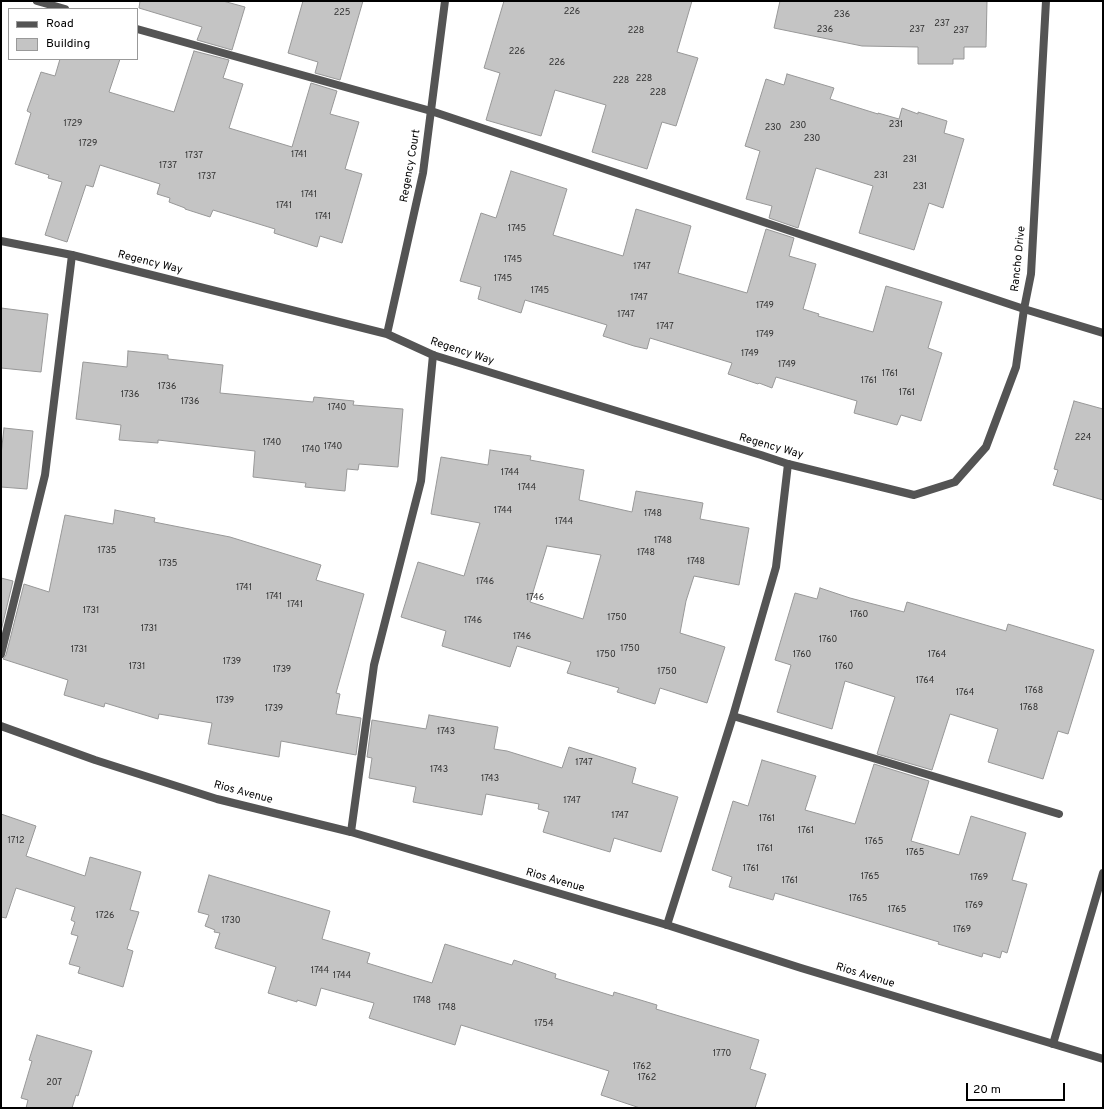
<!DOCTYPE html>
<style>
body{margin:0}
#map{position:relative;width:1104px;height:1109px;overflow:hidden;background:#fff;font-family:Overpass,sans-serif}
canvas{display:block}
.frame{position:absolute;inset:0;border:2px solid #000;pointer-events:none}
.legend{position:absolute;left:8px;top:8px;width:130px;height:52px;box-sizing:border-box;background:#fff;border:1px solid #999;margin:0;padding:5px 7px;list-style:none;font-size:12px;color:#000}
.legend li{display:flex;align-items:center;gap:8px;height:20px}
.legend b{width:20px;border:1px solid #999}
.scale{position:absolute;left:966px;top:1083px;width:99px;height:18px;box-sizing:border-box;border:2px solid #000;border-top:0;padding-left:5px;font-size:12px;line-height:14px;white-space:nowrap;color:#000;-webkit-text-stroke:3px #fff;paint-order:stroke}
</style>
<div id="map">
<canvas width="1104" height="1109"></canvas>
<div class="frame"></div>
<ul class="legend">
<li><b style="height:5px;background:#545454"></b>Road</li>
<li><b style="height:11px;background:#c4c4c4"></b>Building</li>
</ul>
<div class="scale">20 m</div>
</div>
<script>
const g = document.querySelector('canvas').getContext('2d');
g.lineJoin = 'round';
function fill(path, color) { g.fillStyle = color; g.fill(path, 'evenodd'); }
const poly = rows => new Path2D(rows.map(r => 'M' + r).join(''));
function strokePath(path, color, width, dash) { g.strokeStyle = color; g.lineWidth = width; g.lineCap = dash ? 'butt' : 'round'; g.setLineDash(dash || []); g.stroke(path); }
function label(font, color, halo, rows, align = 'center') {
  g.font = font + ' Overpass,sans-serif'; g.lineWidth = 3.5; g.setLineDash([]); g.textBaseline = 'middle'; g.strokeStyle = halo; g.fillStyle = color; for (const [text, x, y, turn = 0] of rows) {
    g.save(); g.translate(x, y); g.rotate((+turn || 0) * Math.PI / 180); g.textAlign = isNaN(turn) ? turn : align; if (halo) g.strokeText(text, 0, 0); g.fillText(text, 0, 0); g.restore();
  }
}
const building = poly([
 [140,1,223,1,245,7,232,50,197,40,202,27,139,8,140,1],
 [303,1,363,1,340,80,315,73,318,62,288,53,303,1],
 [504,1,692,1,677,52,698,58,676,126,662,122,647,169,592,152,606,105,555,90,541,136,486,120,500,73,484,68,504,1],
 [780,1,987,1,986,47,964,47,964,59,953,59,953,64,918,64,918,47,862,46,774,28,780,1],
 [194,51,229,60,223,78,243,84,229,128,292,147,311,83,337,91,330,114,359,122,345,169,362,174,342,243,320,236,317,247,274,233,275,229,213,210,210,217,185,209,185,208,169,202,170,198,157,194,160,184,100,165,93,187,86,185,67,242,45,235,62,182,48,178,49,175,15,164,31,113,27,111,41,72,55,76,60,59,120,59,109,92,174,112,194,51],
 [787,74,834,88,830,99,878,114,878,113,899,119,902,108,918,114,918,112,947,121,944,133,964,139,943,208,929,203,914,250,859,233,873,186,816,168,798,228,769,218,772,206,746,199,760,151,745,146,766,79,784,85,787,74],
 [511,171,567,189,553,235,623,256,636,209,691,226,678,273,747,293,766,229,794,238,789,256,816,264,803,309,819,314,818,316,873,332,886,286,942,302,928,348,942,353,921,421,901,415,897,425,854,413,857,401,776,377,772,388,759,383,758,384,728,374,732,363,650,338,647,349,634,346,603,336,607,325,525,300,521,313,478,299,481,287,460,281,481,213,496,218,511,171],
 [1,308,48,314,41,372,1,368,1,308],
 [128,351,168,355,168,359,223,365,220,393,313,402,314,397,354,401,353,405,403,409,398,467,359,464,358,470,347,469,345,491,305,487,306,483,253,477,255,451,158,440,158,443,119,440,121,425,76,419,83,362,127,367,128,351],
 [1074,401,1103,409,1103,500,1053,485,1058,470,1054,469,1074,401],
 [4,428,33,431,27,489,1,487,1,455,4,428],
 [490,450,531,456,530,460,584,470,579,500,632,512,636,491,703,503,700,519,749,528,739,585,694,576,686,601,680,633,725,647,707,703,660,688,655,704,617,692,619,688,567,673,571,662,517,646,510,667,442,646,446,631,401,617,418,562,464,576,480,523,431,514,441,457,488,465,490,450],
 [547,546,601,555,583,619,530,602,547,546],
 [115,510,155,518,154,522,230,537,321,565,316,580,364,594,336,693,340,694,336,714,361,718,356,755,281,741,279,757,208,744,212,723,159,714,158,719,105,703,104,707,64,695,68,680,3,659,6,655,24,584,49,592,65,515,113,524,115,510],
 [1,578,13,581,1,631,1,578],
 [820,588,850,598,904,612,907,602,1006,631,1008,624,1094,650,1068,734,1058,731,1043,779,988,762,998,729,950,714,932,770,877,754,895,697,845,681,832,729,777,712,791,665,775,660,795,593,817,599,820,588],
 [429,715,498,727,494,749,507,751,562,768,569,747,636,768,632,783,678,797,661,852,614,838,610,852,543,832,549,812,538,809,539,804,486,794,482,815,413,802,416,787,369,778,372,758,367,757,372,720,426,729,429,715],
 [762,760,816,776,805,810,855,824,874,764,929,781,911,841,959,855,971,816,1026,833,1012,880,1027,884,1007,953,1002,951,1000,958,983,953,982,957,938,944,939,942,775,893,773,900,729,887,732,877,712,870,733,801,748,806,762,760],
 [1,814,36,826,26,856,85,876,90,857,141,872,130,910,139,912,127,949,133,951,123,987,78,973,80,967,69,964,78,936,71,934,75,922,71,920,75,907,16,888,6,918,1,917,1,814],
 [209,875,330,911,322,939,370,953,367,963,432,983,445,944,512,965,514,960,556,974,555,978,613,996,614,992,657,1005,656,1009,759,1040,750,1069,766,1074,755,1108,640,1108,601,1095,609,1071,461,1025,455,1045,369,1018,374,1003,321,988,316,1006,297,1000,297,1002,268,993,276,967,215,948,220,933,214,932,215,930,205,926,209,915,198,912,209,875],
 [37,1035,92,1051,78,1096,76,1095,72,1108,26,1108,28,1100,21,1098,32,1061,29,1060,37,1035]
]);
fill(building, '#c4c4c4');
strokePath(building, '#989898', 1);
strokePath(poly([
 [37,1,65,9],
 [137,29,431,111,1024,309,1103,333],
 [1,654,45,475,72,255],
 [733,716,1059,814],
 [351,832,374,665,421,481,433,355],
 [667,925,733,716,776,567,788,464],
 [1053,1044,1103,873]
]), '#545454', 8);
strokePath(poly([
 [1,241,72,255,387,334,433,355,761,455,788,464,914,495,955,482,986,447,1016,367,1024,309,1031,274,1046,1],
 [387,334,423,173,445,1],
 [1,726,95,760,217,799,351,832,534,886,667,925,801,968,1103,1059]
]), '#545454', 8);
label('9px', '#313131', null, [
 ["226",572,12],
 ["225",342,13],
 ["236",842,15],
 ["237",942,24],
 ["236",825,30],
 ["237",917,30],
 ["228",636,31],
 ["237",961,31],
 ["226",517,52],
 ["226",557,63],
 ["228",644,79],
 ["228",621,81],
 ["228",658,93],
 ["1729",73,124],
 ["231",896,125],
 ["230",798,126],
 ["230",773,128],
 ["230",812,139],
 ["1729",88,144],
 ["1741",299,155],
 ["1737",194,156],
 ["231",910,160],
 ["1737",168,166],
 ["231",881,176],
 ["1737",207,177],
 ["231",920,187],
 ["1741",309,195],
 ["1741",284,206],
 ["1741",323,217],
 ["1745",517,229],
 ["1745",513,260],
 ["1747",642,267],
 ["1745",503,279],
 ["1745",540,291],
 ["1747",639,298],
 ["1749",765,306],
 ["1747",626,315],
 ["1747",665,327],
 ["1749",765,335],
 ["1749",750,354],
 ["1749",787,365],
 ["1761",890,374],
 ["1761",869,381],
 ["1736",167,387],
 ["1761",907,393],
 ["1736",130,395],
 ["1736",190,402],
 ["1740",337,408],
 ["224",1083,438],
 ["1740",272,443],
 ["1740",333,447],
 ["1740",311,450],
 ["1744",510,473],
 ["1744",527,488],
 ["1744",503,511],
 ["1748",653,514],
 ["1744",564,522],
 ["1748",663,541],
 ["1735",107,551],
 ["1748",646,553],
 ["1748",696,562],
 ["1735",168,564],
 ["1746",485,582],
 ["1741",244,588],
 ["1741",274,597],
 ["1746",535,598],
 ["1741",295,605],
 ["1731",91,611],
 ["1760",859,615],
 ["1750",617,618],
 ["1746",473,621],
 ["1731",149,629],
 ["1746",522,637],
 ["1760",828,640],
 ["1750",630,649],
 ["1731",79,650],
 ["1750",606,655],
 ["1760",802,655],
 ["1764",937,655],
 ["1739",232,662],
 ["1731",137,667],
 ["1760",844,667],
 ["1739",282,670],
 ["1750",667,672],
 ["1764",925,681],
 ["1768",1034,691],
 ["1764",965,693],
 ["1739",225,701],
 ["1768",1029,708],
 ["1739",274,709],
 ["1743",446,732],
 ["1747",584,763],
 ["1743",439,770],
 ["1743",490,779],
 ["1747",572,801],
 ["1747",620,816],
 ["1761",767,819],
 ["1761",806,831],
 ["1712",16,841],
 ["1765",874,842],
 ["1761",765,849],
 ["1765",915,853],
 ["1761",751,869],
 ["1765",870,877],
 ["1769",979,878],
 ["1761",790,881],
 ["1765",858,899],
 ["1769",974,906],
 ["1765",897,910],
 ["1726",105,916],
 ["1730",231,921],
 ["1769",962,930],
 ["1744",320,971],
 ["1744",342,976],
 ["1748",422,1001],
 ["1748",447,1008],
 ["1754",544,1024],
 ["1770",722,1054],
 ["1762",642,1067],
 ["1762",647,1078],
 ["207",54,1083]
]);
label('11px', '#000', '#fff', [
 ["Regency Court",411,166,-80],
 ["Rancho Drive",1019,259,-84],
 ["Regency Way",150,263,14],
 ["Regency Way",462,352,18],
 ["Regency Way",771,447,16],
 ["Rios Avenue",243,793,15],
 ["Rios Avenue",555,881,16],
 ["Rios Avenue",865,976,17]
]);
</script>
